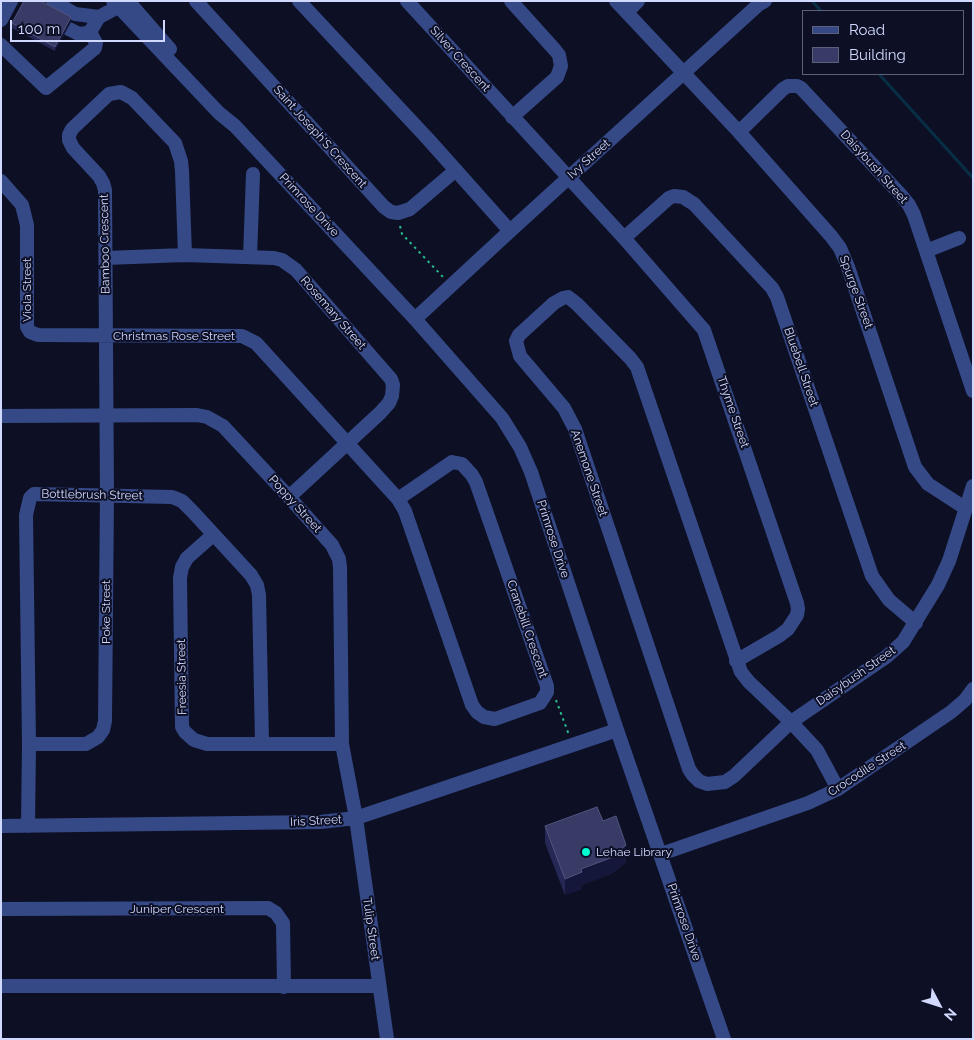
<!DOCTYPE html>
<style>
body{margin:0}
#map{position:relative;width:974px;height:1040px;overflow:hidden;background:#0d1025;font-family:Raleway,sans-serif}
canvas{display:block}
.frame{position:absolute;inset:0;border:2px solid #d2d9ff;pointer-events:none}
.legend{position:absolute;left:802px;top:10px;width:162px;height:65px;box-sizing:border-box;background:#0d1025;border:1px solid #5c607c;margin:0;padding:6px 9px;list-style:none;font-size:15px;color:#d2d9ff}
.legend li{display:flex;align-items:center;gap:10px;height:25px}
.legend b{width:25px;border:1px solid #5c607c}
.north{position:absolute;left:914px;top:980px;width:50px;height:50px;-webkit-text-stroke:4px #0d1025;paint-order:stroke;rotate:130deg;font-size:14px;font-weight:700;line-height:20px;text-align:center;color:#d2d9ff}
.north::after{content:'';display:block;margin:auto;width:18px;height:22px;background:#d2d9ff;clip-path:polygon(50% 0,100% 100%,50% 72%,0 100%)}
.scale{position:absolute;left:10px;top:20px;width:155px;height:22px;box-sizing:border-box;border:2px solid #d2d9ff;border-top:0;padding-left:6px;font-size:15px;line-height:18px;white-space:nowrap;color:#d2d9ff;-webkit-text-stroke:4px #0d1025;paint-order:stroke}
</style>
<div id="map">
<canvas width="974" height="1040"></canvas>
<div class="frame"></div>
<ul class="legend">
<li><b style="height:6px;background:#364987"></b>Road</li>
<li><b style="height:14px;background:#383b66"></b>Building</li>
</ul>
<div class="north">N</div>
<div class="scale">100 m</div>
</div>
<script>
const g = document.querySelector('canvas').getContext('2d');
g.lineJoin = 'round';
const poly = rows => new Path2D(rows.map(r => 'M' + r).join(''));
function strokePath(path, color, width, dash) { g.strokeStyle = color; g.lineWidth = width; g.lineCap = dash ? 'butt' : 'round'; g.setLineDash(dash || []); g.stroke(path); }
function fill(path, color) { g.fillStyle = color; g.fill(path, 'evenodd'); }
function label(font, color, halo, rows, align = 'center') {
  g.font = font + ' Raleway,sans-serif'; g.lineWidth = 4; g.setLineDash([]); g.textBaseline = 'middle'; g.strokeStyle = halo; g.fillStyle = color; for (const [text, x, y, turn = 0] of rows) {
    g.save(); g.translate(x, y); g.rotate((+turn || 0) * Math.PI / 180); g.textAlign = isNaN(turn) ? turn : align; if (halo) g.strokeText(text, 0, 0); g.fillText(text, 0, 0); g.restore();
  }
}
strokePath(poly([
 [812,1,821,11],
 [879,74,973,178]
]), '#072e45', 3);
strokePath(poly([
 [400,226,402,234,443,277],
 [556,700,569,735]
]), '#28bd8c', 2, [2.5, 4]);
strokePath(poly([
 [53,1,75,14,99,17],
 [113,1,219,113,235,126,415,319,502,418,520,447,531,472,617,730,724,1039],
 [128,1,170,49],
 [196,1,384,207,391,212,398,213,410,209,456,170],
 [299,1,428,139,510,231],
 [407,1,624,238,704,330,797,603,798,609,797,615,788,629,779,636,736,661],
 [511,1,555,50,559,55,561,66,557,77,512,117],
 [616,1,739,132,831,236,840,248,848,267,915,467,928,484,965,508],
 [627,12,638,1],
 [1,20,11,1],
 [67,28,79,34,87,33,90,32,99,17,118,7],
 [1,45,46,88,95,48,96,43,90,32],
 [739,132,783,89,788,86,797,86,801,88,900,194,909,205,914,215,973,391],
 [1,181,22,205,27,225,27,327,30,332,38,335,242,336,256,343,398,499,405,511,472,705,477,712,484,717,495,719,540,703,547,692,547,686,476,482,472,475,462,464,452,462,398,499],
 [624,238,669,198,674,196,683,197,694,204,772,288,777,297,872,576,889,600,916,623],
 [926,251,959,238],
 [250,257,253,174],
 [106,258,185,255,274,258,282,260,296,270,391,379,393,385,392,396,389,403,380,413,289,497],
 [415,319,510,231,758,5,765,1],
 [1,416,197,415,207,417,223,426,289,497,332,545,339,559,340,567,342,744,356,818,387,1039],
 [213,535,187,558,182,567,180,578,182,727,185,732,194,740,207,744,342,744],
 [29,744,86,744,98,737,103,730,105,721,107,495,105,190,103,183,99,176,73,148,69,140,69,135,72,129,109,94,121,92,132,98,175,143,181,161,182,171,185,255],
 [838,789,817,750,791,722,749,682,741,672,637,367,630,358,577,304,568,297,563,298,554,303,519,335,516,341,520,356,564,408,575,429,689,769,693,775,699,781,707,784,725,782,734,776,791,722,886,657,903,642,938,585,949,561,973,486],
 [1,826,320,822,356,818,617,730],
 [28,826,29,744,26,515,30,498,34,494,172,497,182,501,193,512,251,575,257,585,259,595,262,743],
 [661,854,808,803,838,789,951,712,965,700,973,689],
 [1,909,268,908,276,913,283,923,284,987],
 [1,986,379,986]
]), '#364987', 14);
fill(poly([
 [71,22,55,51,12,28,12,23],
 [603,821,626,862,613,873,582,885,582,889,565,895,545,843,545,826]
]), '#252854');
fill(poly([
 [71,17,71,22,55,51,55,47],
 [626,845,626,862,613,873,582,885,582,889,565,895,565,879,581,869]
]), '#141739');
const building = poly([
 [24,1,41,1,71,17,55,47,12,23,24,1],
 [597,807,603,821,616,816,626,845,613,857,581,869,582,872,565,879,545,826,597,807]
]);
fill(building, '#383b66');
strokePath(building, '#50547e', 1);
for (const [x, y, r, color] of [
 [586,852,5,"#00fdd2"]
]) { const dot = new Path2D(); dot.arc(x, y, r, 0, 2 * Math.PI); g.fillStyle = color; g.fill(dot); strokePath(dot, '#0d1025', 2); }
label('12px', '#d2d9ff', '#0d1025', [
 ["Silver Crescent",460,59,48],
 ["Saint Joseph'S Crescent",320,137,48],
 ["Ivy Street",589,159,-42],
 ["Daisybush Street",874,167,48],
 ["Primrose Drive",309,205,47],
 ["Bamboo Crescent",105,244,-91],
 ["Viola Street",27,290,-90],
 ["Spurge Street",856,292,70],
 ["Rosemary Street",333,313,49],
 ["Christmas Rose Street",174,336],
 ["Bluebell Street",801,367,71],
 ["Thyme Street",733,412,71],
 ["Anemone Street",589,473,71],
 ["Bottlebrush Street",92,495,1],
 ["Poppy Street",295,504,48],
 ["Primrose Drive",553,539,72],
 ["Poke Street",106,612,-90],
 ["Cranebill Crescent",527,629,71],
 ["Daisybush Street",856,676,-35],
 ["Freesia Street",182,677,-91],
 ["Crocodile Street",867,769,-33],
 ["Iris Street",316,821,-3],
 ["Juniper Crescent",177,909],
 ["Primrose Drive",684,922,71],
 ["Tulip Street",371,929,82]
]);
label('12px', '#d2d9ff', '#0d1025', [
 ["Lehae Library",596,852]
], 'left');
</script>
